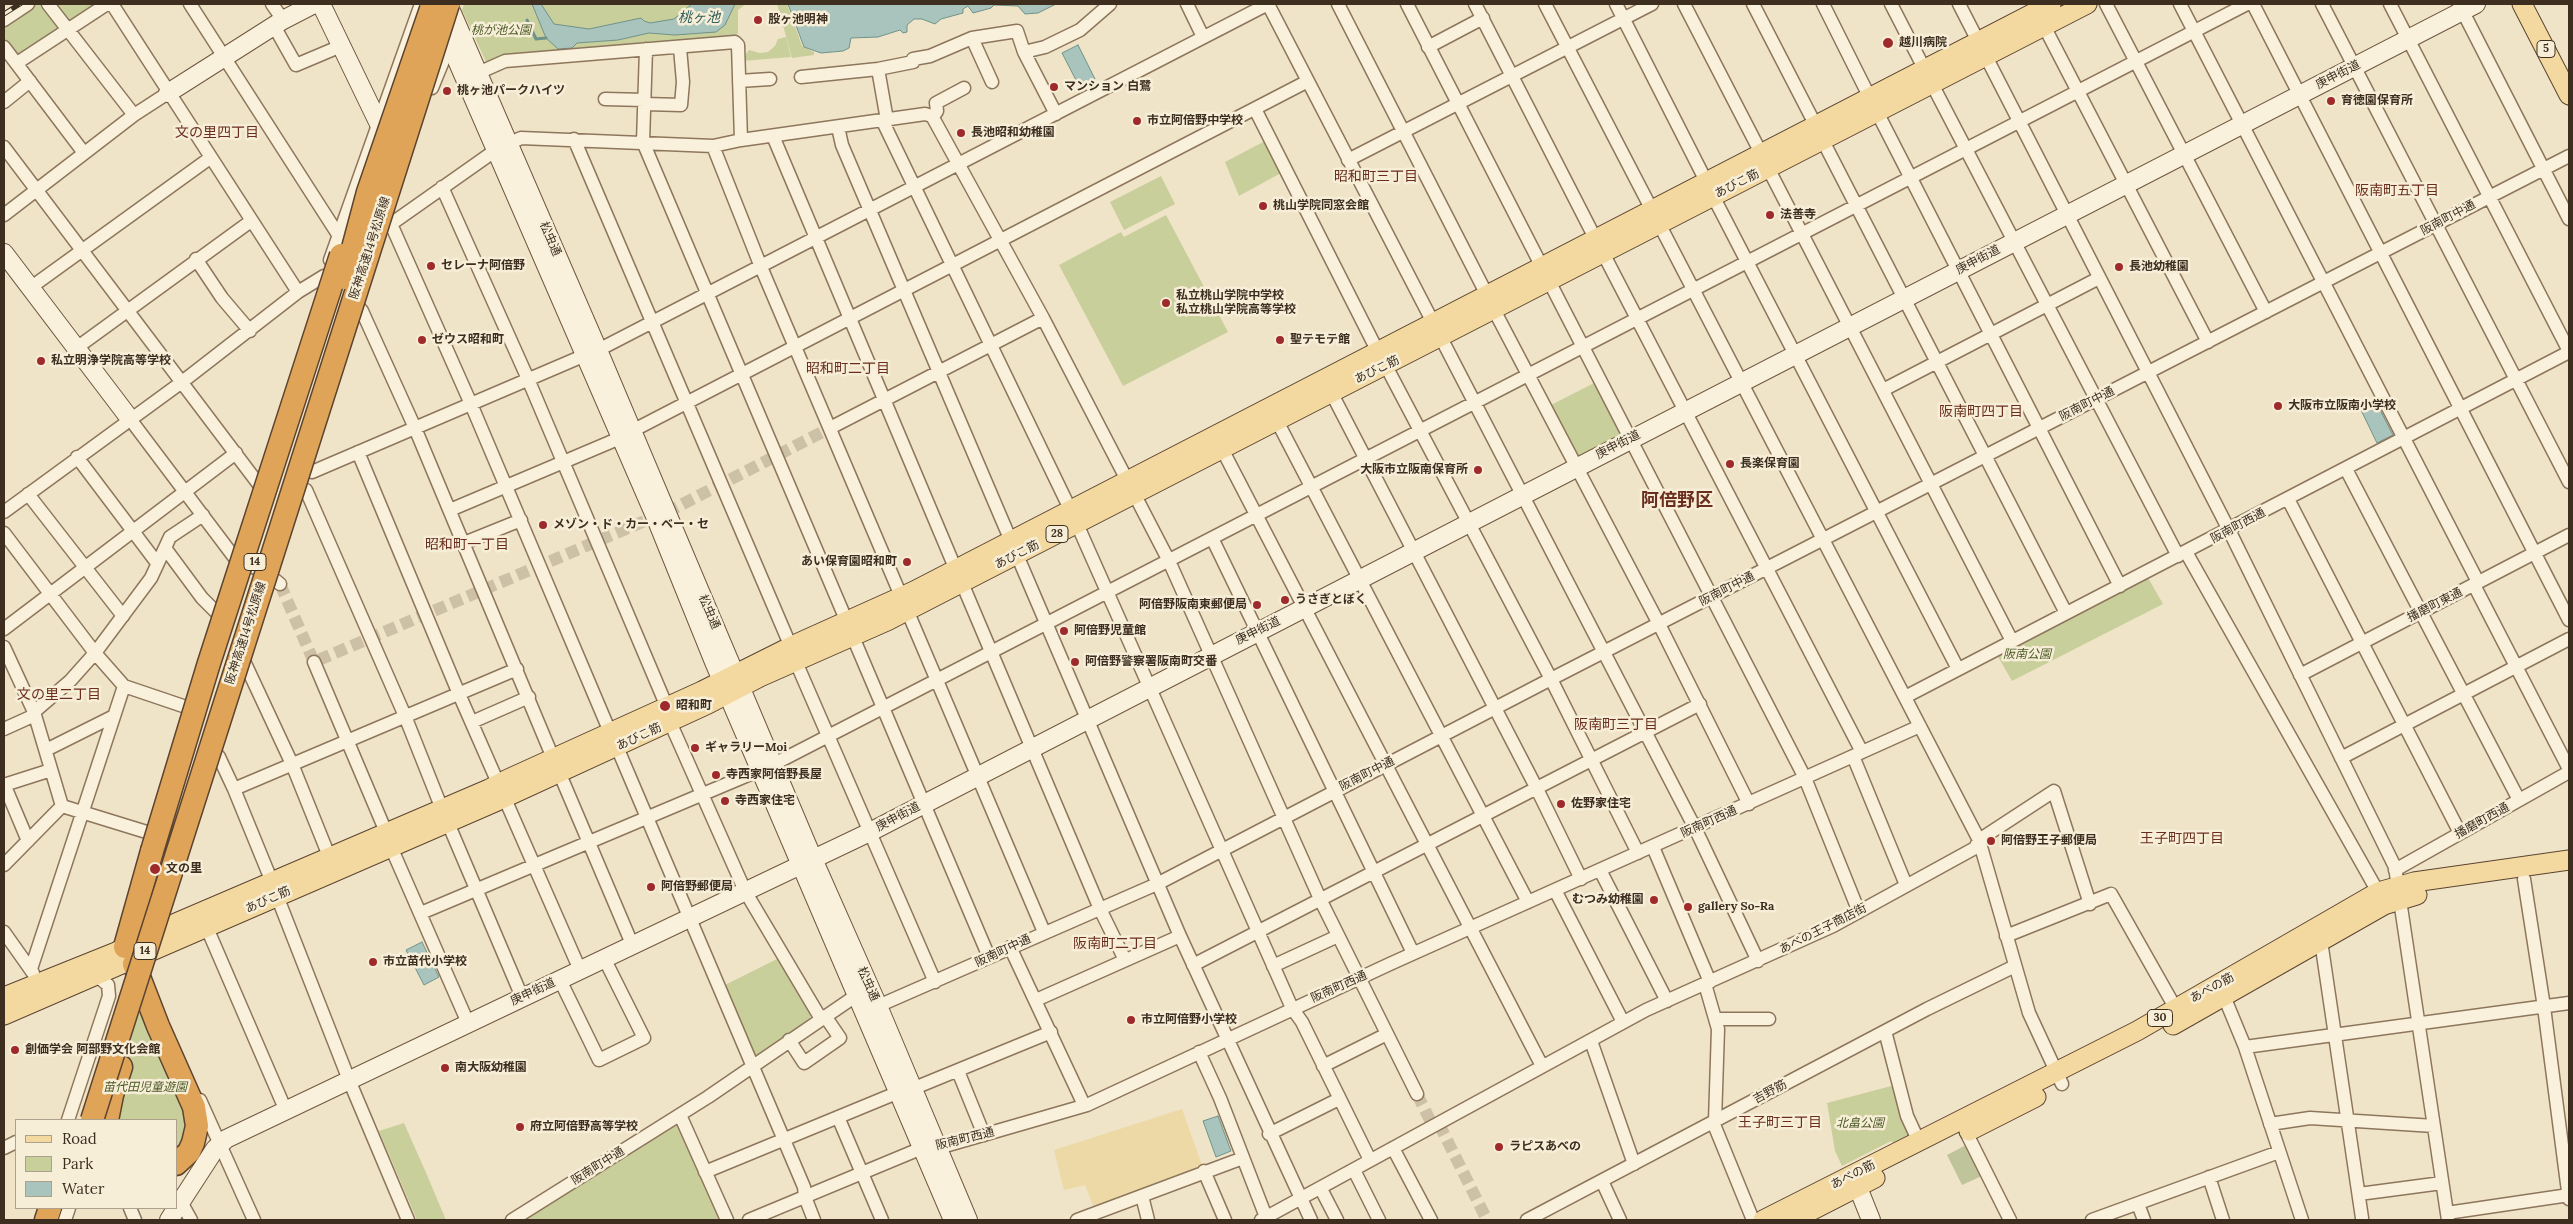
<!DOCTYPE html>
<meta charset="utf-8">
<style>
body{margin:0}
#map{position:relative;width:2573px;height:1224px;overflow:hidden;background:#f0e4c8;font-family:Lora,serif}
canvas{display:block}
.frame{position:absolute;inset:0;border:5px solid #3d2e20;pointer-events:none}
.legend{position:absolute;left:15px;top:1119px;width:162px;height:90px;box-sizing:border-box;background:#f7eed8;border:1px solid #ada18e;margin:0;padding:6px 9px;list-style:none;font-size:15px;color:#3d2e20}
.legend li{display:flex;align-items:center;gap:10px;height:25px}
.legend b{width:25px;border:1px solid #ada18e}
</style>
<div id="map">
<canvas width="2573" height="1224"></canvas>
<div class="frame"></div>
<ul class="legend">
<li><b style="height:6px;background:#f3d9a0"></b>Road</li>
<li><b style="height:14px;background:#c9cf9b"></b>Park</li>
<li><b style="height:14px;background:#a9c4bc"></b>Water</li>
</ul>
</div>
<script>
const g = document.querySelector('canvas').getContext('2d');
g.lineJoin = 'round';
function fill(path, color) { g.fillStyle = color; g.fill(path, 'evenodd'); }
const poly = rows => new Path2D(rows.map(r => 'M' + r).join(''));
function strokePath(path, color, width, dash) { g.strokeStyle = color; g.lineWidth = width; g.lineCap = dash ? 'butt' : 'round'; g.setLineDash(dash || []); g.stroke(path); }
function label(font, color, halo, rows, align = 'center') {
  g.font = font + ' Lora,"Noto Sans JP",serif'; g.lineWidth = 5; g.setLineDash([]); g.textBaseline = 'middle'; g.strokeStyle = halo; g.fillStyle = color; for (const [text, x, y, turn = 0] of rows) {
    g.save(); g.translate(x, y); g.rotate((+turn || 0) * Math.PI / 180); g.textAlign = isNaN(turn) ? turn : align; if (halo) g.strokeText(text, 0, 0); g.fillText(text, 0, 0); g.restore();
  }
}
fill(poly([
 [32,4,42,4,61,28,17,57,4,40,4,22],
 [53,4,99,4,67,24],
 [464,4,746,4,738,10,738,34,732,38,487,64,462,10],
 [777,4,787,4,802,46,814,52,814,55,792,58],
 [786,37,791,57,743,61,745,55,749,50,760,53,768,52,775,46,778,39],
 [1265,141,1281,173,1239,196,1225,162],
 [1161,176,1175,204,1124,230,1110,202],
 [1166,215,1228,332,1123,386,1059,265,1121,232,1124,237],
 [1596,382,1622,430,1620,434,1577,457,1549,406],
 [2147,576,2163,604,2012,681,1996,653],
 [779,958,811,1008,810,1020,756,1057,753,1056,723,986],
 [143,1010,184,1097,190,1130,176,1156,176,1120,100,1120,133,1016],
 [1895,1085,1910,1135,1893,1143,1891,1141,1842,1166,1835,1151,1827,1103],
 [404,1123,427,1175,446,1220,417,1220,379,1131],
 [672,1123,677,1124,722,1220,524,1220]
]), '#c9cf9b');
fill(poly([
 [1182,1109,1203,1168,1094,1208,1085,1185,1064,1190,1054,1150]
]), '#ecd9a5');
fill(poly([
 [1968,1144,1984,1175,1962,1185,1947,1155]
]), '#bfc49a');
const water = poly([
 [532,4,541,4,554,24,589,29,641,18,644,21,650,23,674,19,692,4,735,4,725,25,716,32,675,35,649,33,618,40,577,43,572,48,558,49,546,38,532,4],
 [788,4,1056,4,1038,13,1025,14,1018,6,994,5,991,8,973,13,968,6,963,9,963,13,941,19,935,24,922,19,914,19,907,25,907,32,903,33,900,30,878,37,851,38,849,48,843,51,821,53,804,47,788,4],
 [1078,45,1095,79,1079,86,1062,53,1078,45],
 [2375,400,2393,435,2377,443,2360,408,2375,400],
 [422,942,439,977,424,985,406,950,422,942],
 [1218,1116,1231,1151,1216,1157,1203,1121,1218,1116]
]);
fill(water, '#a9c4bc');
strokePath(water, '#6f938a', 1);
strokePath(poly([
 [527,20,536,39,546,38]
]), '#6f938a', 3);
strokePath(poly([
 [280,584,314,662,675,508,830,428],
 [1417,1094,1433,1126],
 [1439,1124,1487,1220]
]), '#ccc0a6', 12, [12, 6]);
const street = poly([
 [48,4,134,115],
 [112,4,298,292],
 [190,4,339,236],
 [272,4,283,20],
 [1187,4,1203,37],
 [1268,4,1695,828,1758,961],
 [1338,4,1487,295],
 [1407,4,1542,267],
 [1475,4,1596,240],
 [1545,4,1979,840,2029,1013,2062,1084],
 [1616,4,1707,183],
 [1684,4,1762,155],
 [1753,4,1816,126],
 [1823,4,1870,98],
 [1891,4,1925,70],
 [1959,4,2229,530,2395,867,2448,1220],
 [2106,4,2266,312],
 [2180,4,2478,582],
 [2253,4,2569,620],
 [2322,4,2569,482],
 [2390,4,2569,351],
 [2459,4,2569,219],
 [4,20,28,4],
 [274,26,296,65,341,46],
 [2044,26,2208,342],
 [972,38,992,82],
 [4,47,84,153],
 [1428,47,1483,18],
 [646,49,643,142,847,622],
 [1024,52,1045,47,1080,30,1110,4],
 [17,63,107,4],
 [878,69,887,120,885,126,1071,511],
 [478,73,505,61,735,42,738,45,741,140],
 [801,77,878,69,913,62,913,59,930,56,972,38,1017,31,1024,52,1056,114],
 [739,81,770,79],
 [1932,84,2178,556],
 [432,88,450,44],
 [605,99,645,100],
 [4,102,30,81],
 [645,104,681,105,683,82,680,48],
 [1255,109,1378,352],
 [1877,112,2120,586],
 [933,117,937,111,936,103,964,88],
 [838,127,842,145,1011,541],
 [773,136,956,570],
 [574,139,791,647],
 [1822,139,2066,613],
 [713,146,761,267,1044,932],
 [4,147,260,486],
 [1348,160,1652,4],
 [1768,168,2012,641],
 [442,187,528,379,667,707],
 [1713,196,1958,669],
 [4,215,134,115,168,93],
 [384,222,391,224,471,404,610,732],
 [391,224,496,150,521,138,713,146,741,140,925,114,932,116,1043,318,1169,561,1321,901,1417,1094],
 [1603,253,1862,752],
 [196,259,222,298,250,331],
 [330,260,421,4],
 [1549,281,1805,778,1859,912],
 [30,288,210,158],
 [356,304,362,311,415,428,553,758],
 [1493,308,1659,624,1749,804],
 [75,349,251,221],
 [1386,366,1551,679,1638,853],
 [1883,390,2099,278],
 [1331,392,1537,789,1581,879],
 [130,419,234,557,269,575,280,584],
 [1277,421,1528,902],
 [830,428,1043,318],
 [632,431,1308,81],
 [1222,449,1542,1066],
 [358,452,459,694,580,970],
 [77,457,157,563],
 [2346,469,2519,800],
 [303,470,312,472,604,347,1268,4],
 [297,487,306,490,405,716,442,809],
 [28,494,123,616],
 [2288,499,2460,833],
 [450,510,620,438],
 [4,512,182,382,298,292,324,276],
 [1077,524,1292,1008,1302,1022,1370,1160],
 [4,533,95,653,124,686,189,708],
 [1212,538,1413,953],
 [464,543,521,520],
 [165,548,202,598,218,614],
 [2186,552,2378,892],
 [1017,555,1180,936,1311,1220],
 [962,583,1100,909,1125,960],
 [2474,585,2569,769],
 [4,629,236,453],
 [853,637,989,957],
 [4,647,34,712,62,806],
 [243,659,292,764,329,856],
 [314,662,386,832],
 [796,662,935,982],
 [2300,675,2569,535],
 [1905,697,2569,352],
 [34,712,70,681,95,653,151,578,170,537,203,515],
 [472,722,529,697],
 [670,722,745,891,821,1019],
 [4,729,35,715],
 [617,747,804,1187,805,1197,814,1220],
 [46,750,114,716],
 [213,750,219,757,234,789,272,882],
 [1853,756,1906,885],
 [2341,758,2569,639],
 [774,764,2247,4],
 [559,772,632,944],
 [4,784,28,841],
 [4,785,51,770],
 [234,789,517,669],
 [62,806,153,834],
 [448,823,522,997],
 [391,847,468,1023],
 [1653,847,1710,982],
 [4,865,62,806],
 [1600,870,1667,1001],
 [2395,870,2569,772],
 [2524,879,2544,1007,2569,1199],
 [1555,890,1623,1022],
 [277,896,349,1080,408,1220],
 [421,913,760,770],
 [207,928,286,1111],
 [4,932,33,973],
 [2006,936,2111,894,2176,1009],
 [2321,941,2362,1218],
 [1010,947,1084,1105],
 [1193,965,1700,704],
 [1273,966,1338,936],
 [31,969,124,686],
 [560,980,599,1060,644,1038,604,958],
 [1705,984,1718,1029,1715,1121],
 [2221,989,2245,1047,2302,1220],
 [1036,1000,1180,936],
 [878,1006,1157,884,1551,679,2569,156],
 [1715,1019,1769,1019],
 [1885,1031,1907,1116,1919,1142],
 [789,1040,804,1063,840,1038,825,1016],
 [1591,1041,1634,1164],
 [2245,1047,2569,1003],
 [1199,1052,1220,1098,1266,1217],
 [1323,1066,1387,1034],
 [958,1071,984,1135],
 [912,1089,1051,1032],
 [200,1100,254,1220],
 [680,1115,727,1220],
 [838,1117,882,1220],
 [68,1120,109,996,108,985,97,976],
 [1713,1122,1753,1220],
 [2270,1124,2310,1118,2434,1126],
 [1966,1132,2010,1220],
 [1269,1134,1339,1099],
 [4,1148,16,1142],
 [1393,1148,1431,1220],
 [1354,1170,1379,1220],
 [1204,1171,1225,1220],
 [705,1172,899,1092],
 [2209,1177,2223,1220],
 [1602,1181,1620,1220],
 [1321,1189,1337,1220],
 [2359,1194,2442,1183],
 [1142,1196,1148,1220],
 [181,1202,191,1220],
 [2138,1204,2144,1220],
 [130,1208,135,1220],
 [2447,1213,2569,1195],
 [65,1220,69,1208],
 [512,1220,708,1097,857,995],
 [749,1220,922,1148,938,1148,1087,1105,1392,963,1920,726],
 [1077,1220,1243,1158],
 [1261,1220,1646,1010,1833,926,1975,848,1979,840,2054,791,2090,904],
 [1527,1220,1927,1009,2015,966],
 [2092,1220,2279,1152]
]);
const secondary = poly([
 [321,4,379,124],
 [448,4,598,350,813,859,878,1006,968,1220],
 [439,19,655,516,714,662,953,1220],
 [168,93,283,20,314,4],
 [4,253,130,419],
 [1853,1175,1871,1220],
 [169,1220,215,1149,226,1139,870,832,2476,4]
]);
const primary = poly([
 [2522,4,2569,95],
 [4,997,116,952,176,923,489,789,508,779,702,691,796,644,914,591,2051,4],
 [4,1015,495,802,708,704,760,677,887,621,2087,4],
 [2173,1025,2384,905,2417,895],
 [1969,1131,2036,1097],
 [1763,1220,2137,1031,2378,892,2414,882,2569,860],
 [1793,1220,1875,1178]
]);
const highway = poly([
 [125,947,152,851],
 [134,964,158,1026,194,1107,197,1126,193,1143,189,1152,176,1164],
 [107,1120,112,1095,121,1067],
 [46,1220,50,1208]
]);
strokePath(street, '#8d765c', 15);
strokePath(secondary, '#6f573f', 20);
strokePath(primary, '#5b4430', 21);
strokePath(highway, '#5b4430', 25);
strokePath(street, '#faf1dc', 12);
strokePath(secondary, '#faf1dc', 18);
strokePath(primary, '#f3d9a0', 19);
strokePath(highway, '#e0a458', 22);
const rail = poly([
 [4,14,20,4]
]);
strokePath(rail, '#3d2e20', 5);
strokePath(rail, '#f7eed8', 3, [9]);
const highwayBridge = poly([
 [345,278,368,192,431,9],
 [152,851,209,663,341,255],
 [92,1120,448,4]
]);
strokePath(highwayBridge, '#5b4430', 25, []);
strokePath(highwayBridge, '#e0a458', 22);
for (const [x, y, r, color] of [
 [758,20,5,"#9e2a2b"],
 [1888,43,6,"#9e2a2b"],
 [1054,87,5,"#9e2a2b"],
 [447,91,5,"#9e2a2b"],
 [2331,101,5,"#9e2a2b"],
 [1137,121,5,"#9e2a2b"],
 [961,133,5,"#9e2a2b"],
 [1263,206,5,"#9e2a2b"],
 [1770,215,5,"#9e2a2b"],
 [431,266,5,"#9e2a2b"],
 [2119,267,5,"#9e2a2b"],
 [1166,303,5,"#9e2a2b"],
 [422,340,5,"#9e2a2b"],
 [1280,340,5,"#9e2a2b"],
 [41,361,5,"#9e2a2b"],
 [2278,406,5,"#9e2a2b"],
 [1730,464,5,"#9e2a2b"],
 [1478,470,5,"#9e2a2b"],
 [543,525,5,"#9e2a2b"],
 [907,562,5,"#9e2a2b"],
 [1285,600,5,"#9e2a2b"],
 [1257,605,5,"#9e2a2b"],
 [1064,631,5,"#9e2a2b"],
 [1075,662,5,"#9e2a2b"],
 [665,706,6,"#9e2a2b"],
 [695,748,5,"#9e2a2b"],
 [716,775,5,"#9e2a2b"],
 [725,801,5,"#9e2a2b"],
 [1561,804,5,"#9e2a2b"],
 [1991,841,5,"#9e2a2b"],
 [155,869,6,"#9e2a2b"],
 [651,887,5,"#9e2a2b"],
 [1654,900,5,"#9e2a2b"],
 [1688,907,5,"#9e2a2b"],
 [373,962,5,"#9e2a2b"],
 [1131,1020,5,"#9e2a2b"],
 [15,1050,5,"#9e2a2b"],
 [445,1068,5,"#9e2a2b"],
 [520,1127,5,"#9e2a2b"],
 [1499,1147,5,"#9e2a2b"]
]) { const dot = new Path2D(); dot.arc(x, y, r, 0, 2 * Math.PI); g.fillStyle = color; g.fill(dot); strokePath(dot, '#f7eed8', 2); }
for (const [x, y, w] of [
 [2546,49,18],
 [1057,534,22],
 [255,562,22],
 [145,951,22],
 [2160,1018,25]
]) { const box = new Path2D(); box.roundRect(x - w / 2, y - 8.5, w, 17, 4); g.fillStyle = '#f7eed8'; g.fill(box); strokePath(box, '#3d2e20', 1); }
label('bold 11px', '#3d2e20', null, [
 ["5",2546,49],
 ["28",1057,534],
 ["14",255,562],
 ["14",145,951],
 ["30",2160,1018]
]);
label('bold 12px', '#3d2e20', '#f7eed8', [
 ["股ヶ池明神",768,20],
 ["越川病院",1899,43],
 ["マンション 白鷺",1064,87],
 ["桃ヶ池パークハイツ",457,91],
 ["育徳園保育所",2341,101],
 ["市立阿倍野中学校",1147,121],
 ["長池昭和幼稚園",971,133],
 ["桃山学院同窓会館",1273,206],
 ["法善寺",1780,215],
 ["セレーナ阿倍野",441,266],
 ["長池幼稚園",2129,267],
 ["私立桃山学院中学校",1176,296],
 ["私立桃山学院高等学校",1176,310],
 ["ゼウス昭和町",432,340],
 ["聖テモテ館",1290,340],
 ["私立明浄学院高等学校",51,361],
 ["大阪市立阪南小学校",2288,406],
 ["長楽保育園",1740,464],
 ["大阪市立阪南保育所",1468,470,"right"],
 ["メゾン・ド・カー・ベー・セ",553,525],
 ["あい保育園昭和町",897,562,"right"],
 ["うさぎとぼく",1295,600],
 ["阿倍野阪南東郵便局",1247,605,"right"],
 ["阿倍野児童館",1074,631],
 ["阿倍野警察署阪南町交番",1085,662],
 ["昭和町",676,706],
 ["ギャラリーMoi",705,748],
 ["寺西家阿倍野長屋",726,775],
 ["寺西家住宅",735,801],
 ["佐野家住宅",1571,804],
 ["阿倍野王子郵便局",2001,841],
 ["文の里",166,869],
 ["阿倍野郵便局",661,887],
 ["むつみ幼稚園",1644,900,"right"],
 ["gallery So-Ra",1698,907],
 ["市立苗代小学校",383,962],
 ["市立阿倍野小学校",1141,1020],
 ["創価学会 阿部野文化会館",25,1050],
 ["南大阪幼稚園",455,1068],
 ["府立阿倍野高等学校",530,1127],
 ["ラピスあべの",1509,1147]
], 'left');
label('italic 12px', '#4d5a26', '#f7eed8', [
 ["桃が池公園",501,31],
 ["阪南公園",2027,655],
 ["苗代田児童遊園",145,1088],
 ["北畠公園",1860,1124]
]);
label('12px', '#3d2e20', '#f7eed8', [
 ["庚申街道",2338,75,-27],
 ["あびこ筋",1737,184,-27],
 ["阪南町中通",2448,218,-28],
 ["松虫通",550,239,67],
 ["阪神高速14号松原線",370,248,-72],
 ["庚申街道",1978,260,-28],
 ["あびこ筋",1377,370,-26],
 ["阪南町中通",2087,404,-27],
 ["庚申街道",1618,445,-27],
 ["阪南町西通",2238,526,-28],
 ["あびこ筋",1017,555,-27],
 ["阪南町中通",1727,589,-27],
 ["播磨町東通",2435,605,-27],
 ["松虫通",709,612,67],
 ["庚申街道",1258,631,-26],
 ["阪神高速14号松原線",246,633,-72],
 ["あびこ筋",639,737,-25],
 ["阪南町中通",1367,774,-27],
 ["庚申街道",898,817,-28],
 ["播磨町西通",2482,821,-29],
 ["阪南町西通",1709,822,-24],
 ["あびこ筋",268,900,-24],
 ["あべの王子商店街",1823,929,-27],
 ["阪南町中通",1003,951,-25],
 ["松虫通",868,984,66],
 ["阪南町西通",1339,987,-24],
 ["あべの筋",2212,988,-29],
 ["庚申街道",533,992,-25],
 ["吉野筋",1770,1092,-28],
 ["阪南町西通",965,1139,-14],
 ["阪南町中通",598,1166,-32],
 ["あべの筋",1853,1175,-27]
]);
label('italic 14px', '#2f5d5a', '#f7eed8', [
 ["桃ヶ池",699,18]
]);
label('14px', '#6b2e1e', '#f7eed8', [
 ["文の里四丁目",217,133],
 ["昭和町三丁目",1376,177],
 ["阪南町五丁目",2397,191],
 ["昭和町二丁目",848,369],
 ["阪南町四丁目",1981,412],
 ["昭和町一丁目",467,545],
 ["文の里二丁目",59,695],
 ["阪南町三丁目",1616,725],
 ["王子町四丁目",2182,839],
 ["阪南町二丁目",1115,944],
 ["王子町三丁目",1780,1123]
]);
label('bold 18px', '#6b2e1e', '#f7eed8', [
 ["阿倍野区",1677,501]
]);
</script>
